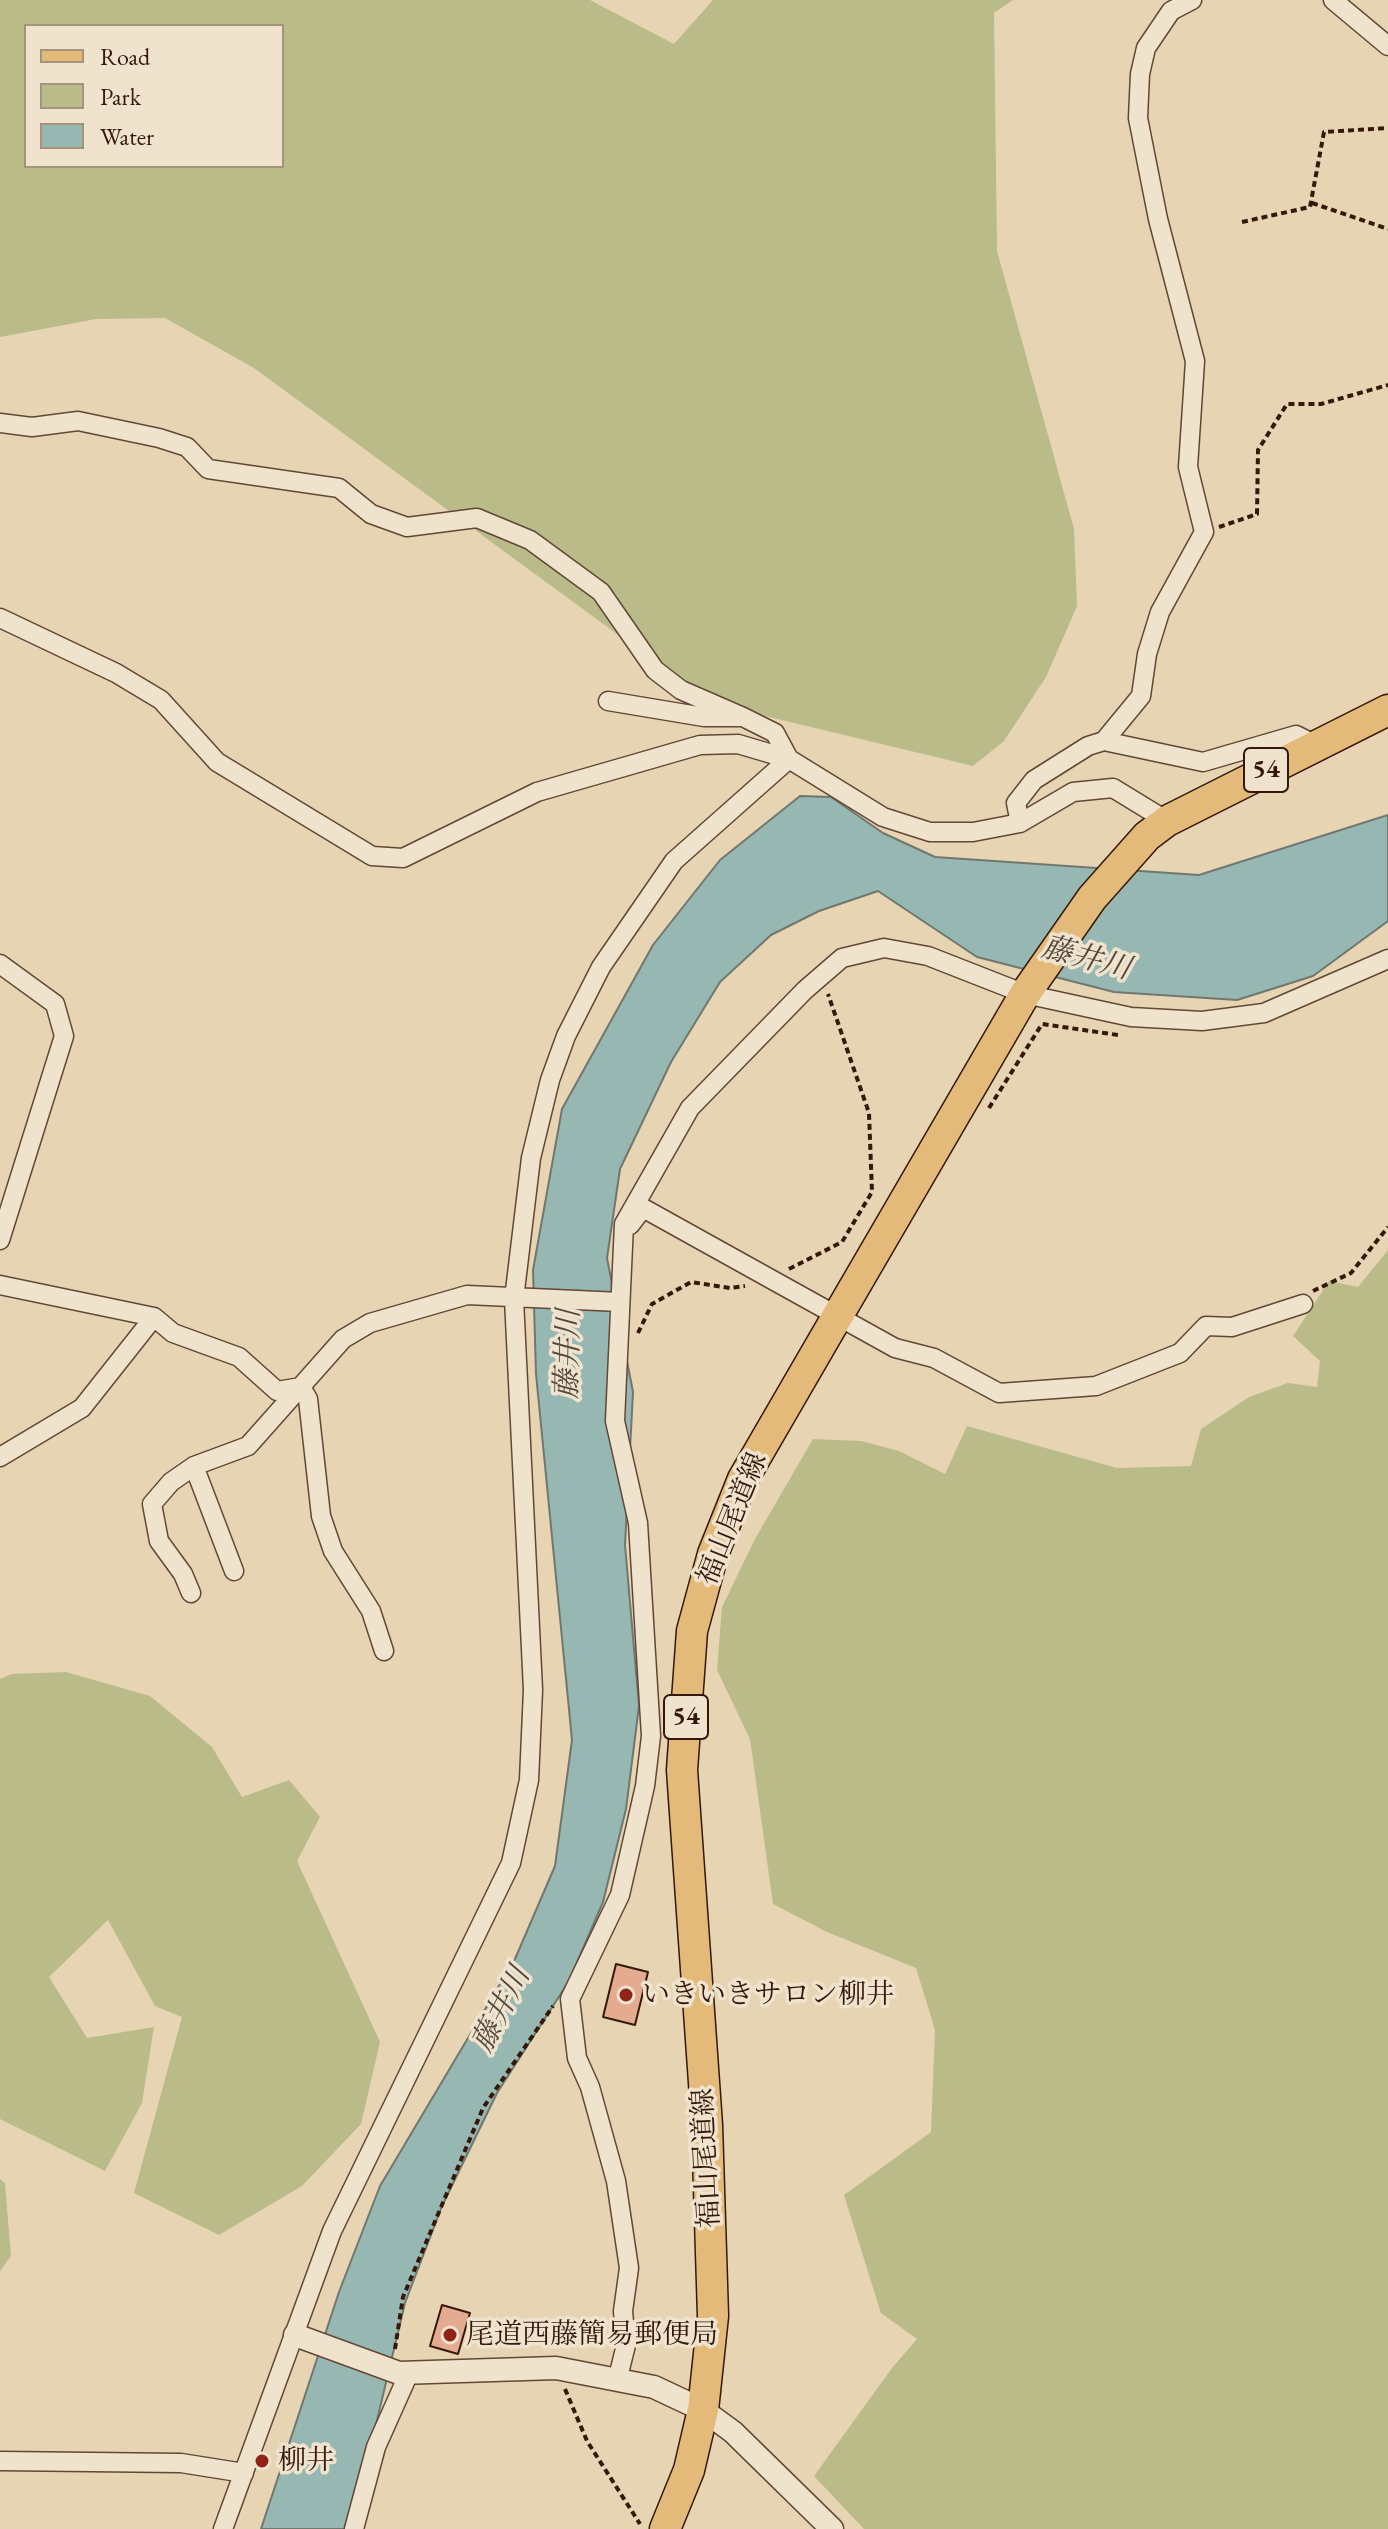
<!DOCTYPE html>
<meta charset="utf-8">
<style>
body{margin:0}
#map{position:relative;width:1388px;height:2529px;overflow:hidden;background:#e6d4b2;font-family:"EB Garamond",serif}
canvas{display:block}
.legend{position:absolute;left:24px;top:24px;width:260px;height:144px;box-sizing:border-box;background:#efe3cd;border:2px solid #a5927f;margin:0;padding:10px 14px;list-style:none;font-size:24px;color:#36180a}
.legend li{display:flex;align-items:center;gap:16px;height:40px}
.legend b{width:40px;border:2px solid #a5927f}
</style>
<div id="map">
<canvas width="1388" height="2529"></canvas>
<ul class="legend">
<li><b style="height:10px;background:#e3ba79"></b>Road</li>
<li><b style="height:22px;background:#b9bc89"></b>Park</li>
<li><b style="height:22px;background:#97b7b3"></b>Water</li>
</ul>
</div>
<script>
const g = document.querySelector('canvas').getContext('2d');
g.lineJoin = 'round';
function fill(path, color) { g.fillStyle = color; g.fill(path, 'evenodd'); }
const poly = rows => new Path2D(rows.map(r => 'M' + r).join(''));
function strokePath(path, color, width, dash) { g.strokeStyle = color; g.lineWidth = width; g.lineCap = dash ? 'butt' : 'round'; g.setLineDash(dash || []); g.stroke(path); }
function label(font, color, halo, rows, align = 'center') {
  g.font = font + ' "EB Garamond","Noto Serif JP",serif'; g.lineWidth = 7; g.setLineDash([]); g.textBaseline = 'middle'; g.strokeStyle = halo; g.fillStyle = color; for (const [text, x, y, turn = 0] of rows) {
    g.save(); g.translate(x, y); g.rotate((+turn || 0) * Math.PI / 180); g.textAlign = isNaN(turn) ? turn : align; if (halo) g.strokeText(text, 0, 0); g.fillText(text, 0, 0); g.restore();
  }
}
fill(poly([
 [0,0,590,0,674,44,713,0,1013,0,994,13,997,251,1074,529,1077,606,1046,677,1004,741,973,766,711,703,254,368,165,318,96,319,0,337],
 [26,26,282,26,282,166,26,166],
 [1388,1250,1388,2529,864,2529,814,2476,892,2368,917,2339,881,2313,844,2195,931,2132,935,2030,916,1968,827,1932,773,1904,750,1739,717,1670,722,1607,755,1539,813,1439,861,1441,899,1451,945,1474,967,1426,1117,1468,1191,1466,1201,1429,1249,1397,1288,1383,1317,1387,1320,1361,1293,1336,1329,1281,1358,1287],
 [66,1672,150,1696,212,1747,242,1797,289,1780,320,1817,297,1861,380,2042,361,2124,302,2186,219,2235,134,2193,182,2017,155,2006,108,1920,49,1977,87,2038,154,2027,142,2103,105,2171,0,2119,0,1679,12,1674],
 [0,2179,5,2183,11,2256,0,2271]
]), '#b9bc89');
const water = poly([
 [800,796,831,797,883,833,935,857,1199,875,1388,815,1388,921,1313,976,1237,1000,1114,992,977,957,878,891,819,911,771,935,720,982,671,1062,620,1169,607,1258,633,1392,625,1545,639,1706,626,1809,603,1902,569,1981,497,2093,442,2206,405,2303,351,2529,261,2529,339,2292,380,2186,515,1959,555,1866,572,1740,536,1374,533,1270,562,1109,653,945,720,860,800,796]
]);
fill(water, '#97b7b3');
strokePath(water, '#70776f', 2);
const building = poly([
 [616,1964,648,1972,635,2025,603,2017,616,1964],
 [442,2305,470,2313,458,2354,430,2346,442,2305]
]);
fill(building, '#e5ab91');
strokePath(building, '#36180a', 2);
const minor = poly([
 [1333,0,1388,46],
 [0,423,32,427,78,421,159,438,187,447,208,469,339,488,371,514,407,527,477,518,530,540,601,592,655,670,681,690,743,717],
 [0,618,116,673,161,700,217,762,372,856,403,858,537,792,700,745,738,744,789,759,883,817,930,832,973,832,1020,823,1073,792,1113,788,1167,821],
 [608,701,704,717,743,717,775,733,789,759],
 [1104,741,1141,696,1147,654,1160,612,1204,532,1188,467,1195,361,1158,219,1138,118,1140,74,1146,48,1171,11,1192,0],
 [1020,823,1016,803,1034,780,1088,746,1104,741,1203,762,1296,735,1316,745],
 [0,964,55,1004,64,1036,0,1240],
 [630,1225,643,1208,895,1348,934,1358,999,1393,1096,1386,1180,1353,1206,1326,1232,1327,1303,1304],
 [0,1285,154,1317,173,1333,239,1357,277,1391,301,1387],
 [301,1387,308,1399,321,1516,333,1551,371,1611,384,1651],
 [0,1457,82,1408,154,1317],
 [194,1466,234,1571],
 [191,1593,183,1574,159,1541,152,1504,171,1482,194,1466,248,1446,343,1339,370,1323,467,1295,620,1302],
 [618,2377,626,2345,623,2311,629,2268,616,2181,590,2087,577,2058,570,1999,620,1895,645,1786,651,1736,638,1523,615,1421,624,1224,690,1108,805,990,842,958,884,948,928,956,1025,994,1131,1017,1202,1021,1264,1013,1388,959],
 [0,2461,181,2463,244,2473],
 [223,2529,332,2231,511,1863,529,1780,533,1690,514,1299,531,1158,550,1080,566,1036,601,967,674,861,789,759],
 [354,2529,376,2447,409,2373]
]);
const tertiary = poly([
 [295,2335,399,2373,556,2368,654,2387,703,2410,733,2432,832,2529]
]);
const primary = poly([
 [665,2529,689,2470,703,2410,713,2316,707,2125,682,1770,692,1631,713,1554,743,1479,837,1317,1025,994,1092,898,1147,836,1167,821,1388,710]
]);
strokePath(minor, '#624734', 21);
strokePath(tertiary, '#624734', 25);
strokePath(primary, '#36180a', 33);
strokePath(poly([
 [1312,203,1388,229],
 [1242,222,1310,207,1324,132,1388,128],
 [1219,527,1257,514,1258,450,1287,404,1321,404,1388,385],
 [989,1108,1042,1024,1118,1035],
 [789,1269,842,1242,872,1192,869,1113,828,994],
 [1313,1291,1351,1273,1388,1227],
 [638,1333,652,1304,691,1282,730,1288,745,1286],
 [395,2349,403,2297,483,2108,553,2006],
 [565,2389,587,2441,640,2524]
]), '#36180a', 4, [6, 4]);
strokePath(minor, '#efe3cd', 18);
strokePath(tertiary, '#efe3cd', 22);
strokePath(primary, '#e3ba79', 30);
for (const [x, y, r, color] of [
 [626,1995,8,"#8f2418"],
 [450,2335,8,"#8f2418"],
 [262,2461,8,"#8f2418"]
]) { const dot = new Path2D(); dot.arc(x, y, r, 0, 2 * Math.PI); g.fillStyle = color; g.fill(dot); strokePath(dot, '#efe3cd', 3); }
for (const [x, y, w] of [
 [1266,770,44],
 [686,1717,44]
]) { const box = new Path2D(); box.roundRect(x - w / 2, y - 22, w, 44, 6); g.fillStyle = '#efe3cd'; g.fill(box); strokePath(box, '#36180a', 2); }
label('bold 26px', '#36180a', null, [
 ["54",1266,770],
 ["54",686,1717]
]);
label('28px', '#36180a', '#efe3cd', [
 ["福山尾道線",733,1519,-68],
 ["福山尾道線",707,2158,-93]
]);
label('28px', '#36180a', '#efe3cd', [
 ["いきいきサロン柳井",642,1995],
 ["尾道西藤簡易郵便局",466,2335],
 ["柳井",278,2461]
], 'left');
label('italic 30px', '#53483d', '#efe3cd', [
 ["藤井川",1086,959,15],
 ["藤井川",569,1354,-89],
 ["藤井川",502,2010,-63]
]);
</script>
